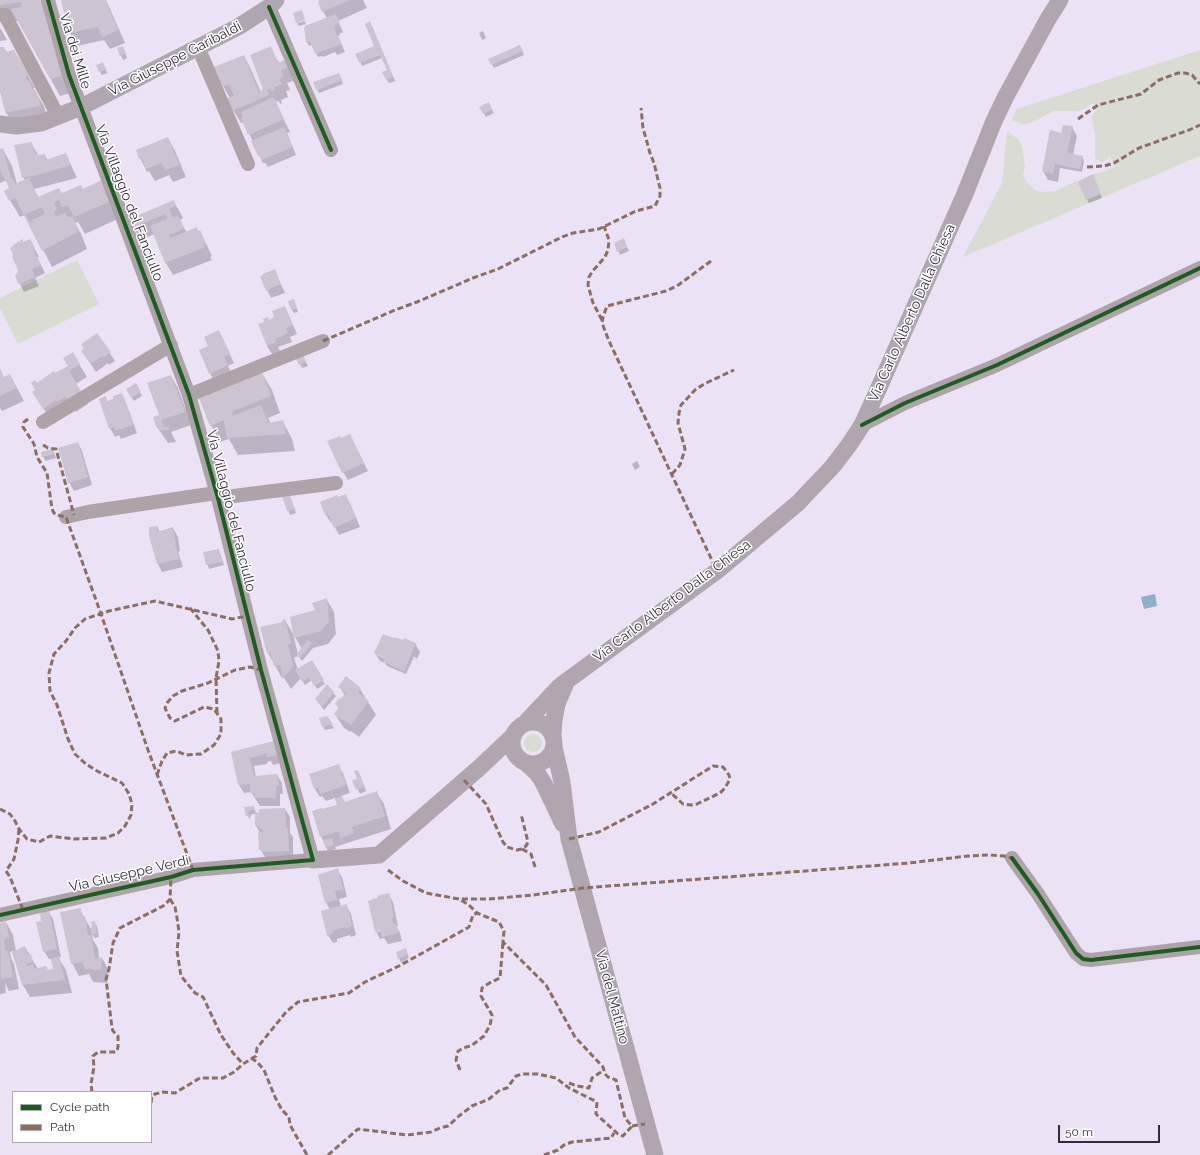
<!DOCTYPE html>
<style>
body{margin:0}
#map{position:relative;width:1200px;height:1155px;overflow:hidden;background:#ece2f5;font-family:Raleway,sans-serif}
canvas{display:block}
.legend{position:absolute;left:12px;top:1091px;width:140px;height:52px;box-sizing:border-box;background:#fff;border:1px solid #adabb0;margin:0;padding:5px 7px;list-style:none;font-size:12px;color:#332c39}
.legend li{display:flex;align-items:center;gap:8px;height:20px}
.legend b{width:20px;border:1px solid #adabb0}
.scale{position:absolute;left:1058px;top:1125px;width:102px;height:18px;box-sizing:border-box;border:2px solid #332c39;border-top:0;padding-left:5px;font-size:12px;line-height:14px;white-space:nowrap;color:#332c39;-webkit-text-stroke:3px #fff;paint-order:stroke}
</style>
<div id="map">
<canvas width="1200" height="1155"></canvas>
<ul class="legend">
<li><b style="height:5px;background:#1b5e20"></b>Cycle path</li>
<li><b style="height:5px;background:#8d6e63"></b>Path</li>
</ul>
<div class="scale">50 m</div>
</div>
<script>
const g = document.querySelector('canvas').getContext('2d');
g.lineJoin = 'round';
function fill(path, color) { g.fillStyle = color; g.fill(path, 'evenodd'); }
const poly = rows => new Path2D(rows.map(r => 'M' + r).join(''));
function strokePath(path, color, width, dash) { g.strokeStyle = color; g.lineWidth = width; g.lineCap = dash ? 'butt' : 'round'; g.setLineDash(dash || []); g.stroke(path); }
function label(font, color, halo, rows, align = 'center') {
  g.font = font + ' Raleway,sans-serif'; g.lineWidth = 3; g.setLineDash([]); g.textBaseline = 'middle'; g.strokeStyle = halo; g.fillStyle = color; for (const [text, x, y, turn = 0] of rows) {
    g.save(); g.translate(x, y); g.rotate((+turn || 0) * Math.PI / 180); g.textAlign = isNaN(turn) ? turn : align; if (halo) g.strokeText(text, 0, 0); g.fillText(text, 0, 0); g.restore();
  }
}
fill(poly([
 [1200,50,1200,156,963,257,1002,183,1007,131,1019,140,1022,146,1024,160,1025,166,1023,175,1027,183,1035,190,1043,192,1055,191,1093,174,1101,173,1115,167,1110,156,1103,162,1097,160,1095,158,1095,134,1092,118,1094,113,1097,110,1093,103,1084,109,1077,111,1054,111,1037,120,1029,123,1023,124,1012,120,1017,109],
 [77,260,99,304,18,344,0,308,0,298],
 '524 743a9 9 0 1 1 18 0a9 9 0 1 1-18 0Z'
]), '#dadbd2');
fill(poly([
 [1155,594,1157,606,1144,609,1141,597]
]), '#8bb0c7');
fill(poly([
 [0,0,41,0,71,93,60,96,19,21,4,23,0,16],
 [62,0,106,0,125,43,110,49,104,40,77,46,70,33],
 [320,0,363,0,367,8,338,21,343,32,339,34,340,35,338,36,345,52,337,55,335,52,323,57,322,56,318,57,312,45,309,46,307,42,327,18,323,11],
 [305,21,306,24,299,26,297,23],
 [372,26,395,81,389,83,386,79,388,71,382,58,362,66,357,55,376,47],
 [0,28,2,31,7,40,0,41],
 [483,31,486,38,482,40,479,33],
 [123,47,127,58,123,60,118,49],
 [0,48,4,48,7,53,14,51,35,88,33,88,44,106,47,117,13,123,5,111,0,87],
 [270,48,279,63,285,61,295,80,287,83,290,90,286,91,288,97,281,100,282,103,280,104,279,101,275,102,290,132,287,133,296,155,268,167,265,163,263,163,259,155,244,122,241,123,233,110,230,98,223,86,244,56,251,69,261,93,264,89],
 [522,50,524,55,494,68,492,64],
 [103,63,107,73,102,75,100,72],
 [341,78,343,84,319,93,317,90],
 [488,104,494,113,486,117,481,108],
 [1072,127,1077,136,1073,155,1082,157,1084,161,1082,172,1060,168,1058,182,1048,180,1043,171,1051,132,1062,134],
 [168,138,175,151,186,177,173,182,169,175,155,181,149,171,147,172,137,151],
 [31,143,39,156,45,155,48,161,66,154,77,178,34,189,39,198,83,190,102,182,120,218,85,234,78,222,75,223,82,236,87,249,52,267,25,215,20,217,10,200,11,188,7,180,0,183,0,150,3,149,12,166,17,184,25,180,23,177],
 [1094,179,1102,198,1089,203,1079,182],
 [174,202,181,214,183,218,180,220,187,233,200,231,212,256,210,257,212,260,173,275,166,263,154,234,141,240,133,227],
 [30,240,39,257,37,257,45,273,35,278,39,286,24,292,16,276,19,273,24,243],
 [624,240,629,251,620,255,616,243],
 [274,271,285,293,271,298,267,290],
 [295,304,298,312,294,313,292,310],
 [285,307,297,334,290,337,292,342,278,347,280,351,272,354,267,346,269,321,276,318],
 [97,334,115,361,109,365,108,363,96,372,82,351],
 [223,339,234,363,228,366,232,374,214,382,200,351],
 [73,354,87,377,76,384,88,404,76,412,74,409,51,421,34,392,36,391,37,384,69,366],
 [303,356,308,366,302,368,297,358],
 [0,369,4,378,10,375,24,401,2,411,0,408],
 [262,373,272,390,280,413,268,418,271,424,283,422,292,439,295,451,238,455,229,439,220,442,211,425],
 [171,376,178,388,191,425,171,432,176,442,168,443,157,427,155,418,160,415],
 [136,384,142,396,134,401,127,389],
 [122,394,126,403,137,433,121,439,119,435,115,437,110,428,105,398,107,402,115,399],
 [350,435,368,471,348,480,343,472,341,439],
 [78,443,82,451,92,485,74,491,69,482],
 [53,450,56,458,45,461,42,453],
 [637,461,640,467,635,470,632,464],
 [283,496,291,499,296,513,290,515],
 [338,498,350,503,360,527,339,535,332,522,331,523,326,515,321,502],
 [157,527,160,532,173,528,178,537,180,551,178,552,183,567,162,572,158,564,150,536],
 [219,550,224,565,209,569,204,553],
 [327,600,334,612,336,634,328,644,313,648,302,661,298,656,294,658,298,670,311,661,325,684,317,689,312,680,305,685,301,678,291,689,284,678,282,678,268,653,285,620,293,634,298,654,302,649,295,637],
 [395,640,415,643,420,652,417,659,415,657,413,657,414,660,413,659,406,674,387,666,385,663,380,661,375,653],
 [377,653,386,657,386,659,377,655],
 [340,687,360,689,376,715,359,737,351,731,350,732,343,727,335,714,339,709,336,704,345,696],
 [333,693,336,696,324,710,316,699],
 [326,717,334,728,325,730,323,726],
 [274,742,281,763,273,765,271,761,267,762,267,764,254,766,256,777,277,775,282,783,283,794,280,794,280,806,260,806,251,792,244,793,239,785,232,753],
 [338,765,343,773,350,793,341,796,344,803,376,792,384,804,391,829,335,847,336,849,328,851,321,836,322,811,338,805,335,798,326,801,322,796,320,797,315,789],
 [360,775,366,791,360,794,354,781,359,779],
 [254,807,256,813,285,809,290,817,290,833,293,837,293,859,265,857,260,849,260,833,256,826,256,814,252,814,249,819,246,808],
 [337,869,342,877,347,897,339,899,341,907,346,905,351,914,356,935,351,937,350,935,337,939,337,942,333,943,328,935,330,910,326,902],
 [388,894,393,902,398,926,396,926,400,933,402,941,388,944,384,938,380,939,376,931,376,900],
 [385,929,377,932,377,930],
 [80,910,91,929,94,929,94,923,97,926,99,937,95,938,92,934,93,940,98,948,99,959,102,958,109,971,107,983,93,982,89,974,79,976,72,963],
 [48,911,53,919,61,957,58,957,66,970,72,993,30,997,23,985,13,951,10,952,11,958,14,964,19,989,9,991,5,983,6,993,0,994,0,924,6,922,13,935,16,951,25,947,38,969,48,971,54,969,52,959,49,959,44,951,43,922],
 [406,950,409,958,401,963,397,952]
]), '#0003');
fill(poly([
 [0,0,42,0,62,76,50,79,11,9,22,7,21,2,0,5],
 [61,0,105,0,118,30,102,37,98,27,69,33],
 [319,0,350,0,322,12,318,2,319,1],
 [302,10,305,20,296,23,293,13],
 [336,14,340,23,335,25,336,27,334,28,341,44,315,54,310,41,306,43,304,28,305,26],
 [370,21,393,77,386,80,382,72,387,70,380,55,359,63,355,54,374,46,365,24],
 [520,45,523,51,491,65,488,59],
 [123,46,126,54,120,56,117,48],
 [271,46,278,63,285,60,288,67,281,70,283,77,279,79,282,84,274,87,275,90,272,92,270,89,267,89,269,95,232,111,227,98,234,96,229,84,222,87,214,67,244,55,259,93,263,89,250,55],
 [0,47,4,47,5,52,14,50,29,75,26,76,26,80,30,81,32,89,35,89,36,92,37,92,40,103,39,106,10,112,5,111,0,92],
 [103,62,106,69,99,72,96,65],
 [339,73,342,80,316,90,313,82],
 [274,97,284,119,248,135,241,118,243,117,241,112],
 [489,102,492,109,483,114,479,107],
 [1063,125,1073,126,1067,153,1083,156,1080,169,1055,164,1053,174,1042,171,1050,130,1061,133],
 [284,127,292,147,262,160,260,155,258,156,251,141],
 [168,137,179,165,165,170,162,163,146,169,142,158,139,159,136,150],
 [32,142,35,153,40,155,45,154,46,160,66,153,71,165,37,175,22,178,14,145],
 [3,148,11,178,12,178,16,185,18,184,18,182,29,178,38,197,59,188,62,193,81,185,83,189,102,180,111,201,74,217,68,205,62,207,59,200,54,202,57,210,54,212,56,216,65,213,67,217,73,217,78,232,42,251,15,198,9,201,4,191,9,188,0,169,0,149],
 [42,207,45,214,32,220,33,222,30,223,26,214],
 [1093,174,1101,194,1086,200,1078,182],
 [174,200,176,206,169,209,173,218,178,215,184,229,169,235,170,238,197,227,198,231,200,230,205,243,204,244,205,247,165,263,150,226,167,219,165,214,132,228,129,219],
 [624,238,627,247,617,252,614,243],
 [23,239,23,242,30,239,35,248,33,249,41,265,32,269,35,277,18,284,15,275,18,272,18,270,12,257,13,254,10,248,13,246,13,245],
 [275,269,281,284,266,291,260,276,263,275,263,274],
 [294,299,297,308,291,310,288,301],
 [285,306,293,325,286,328,288,333,275,339,276,342,267,346,258,324,264,322,263,319,268,317,269,320,274,317,272,311],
 [219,330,230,354,224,357,228,365,209,374,199,350,208,346,204,337],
 [97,333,111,352,104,357,102,356,91,364,81,351,84,349,81,344],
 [73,352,80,364,69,371,81,391,67,400,66,397,57,402,56,400,43,409,32,392,35,390,31,383,35,380,37,383,54,371,55,373,68,366,63,358],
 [303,355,306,362,299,365,296,358],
 [0,369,4,377,10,374,17,388,0,396],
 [262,372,271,396,233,411,234,412,231,414,232,416,261,405,268,423,283,420,286,434,227,438,224,420,210,426,199,398],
 [171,375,185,412,161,420,164,427,169,427,169,430,159,430,159,427,156,427,153,417,159,415,147,383],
 [136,383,141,392,131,398,126,389],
 [122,393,133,425,115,431,114,427,109,429,99,399,106,396,107,401,113,399,113,396],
 [350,434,364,463,342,473,327,441,340,436,341,438],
 [78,442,88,477,68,483,58,448],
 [53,449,54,454,42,457,41,452],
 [289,494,295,509,287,511,282,496],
 [346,494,356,518,334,528,328,514,325,515,320,502,337,495,338,497],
 [158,526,157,532,173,527,176,543,175,544,179,559,157,564,149,536,149,527],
 [219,549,222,562,206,565,203,552],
 [327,598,329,621,321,631,294,638,290,617,315,610,312,603],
 [285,619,291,643,288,645,293,666,283,678,280,665,274,666,270,652,267,653,260,627,282,622,282,620],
 [383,634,394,638,395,637,403,640,404,638,416,643,404,671,383,662,385,658,374,653],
 [308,640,312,643,300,658,296,655],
 [312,660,324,680,314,686,309,677,302,682,295,670],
 [346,676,361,688,358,692,369,701,351,725,343,719,342,720,334,714,339,707,335,704,339,698,340,699,346,693,338,687],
 [327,684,334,692,322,707,315,699],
 [327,716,333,724,322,727,319,718],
 [274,741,277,755,267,757,266,753,263,754,263,755,250,758,254,776,277,774,279,786,276,786,276,798,254,798,255,793,250,793,250,784,238,785,231,752],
 [339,764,346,785,320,794,318,788,314,789,309,774],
 [358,770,365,787,356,790,352,780,357,779,354,771],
 [377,791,385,816,352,827,354,833,340,838,339,831,320,837,312,811,321,808,322,809,337,805,335,799,342,796,345,802],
 [254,806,254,810,250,810,250,812,248,812,249,816,246,816,244,807],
 [285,808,286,828,288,828,289,851,261,852,261,849,259,850,258,832,263,832,263,829,260,829,260,826,255,826,255,812,259,813,259,809],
 [332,838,334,845,325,847,323,840],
 [338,868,343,889,335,891,337,900,325,903,318,875],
 [389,893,394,917,392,918,393,924,396,923,398,933,382,937,380,930,375,932,368,901,375,898,376,899,380,895],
 [347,904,352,926,345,929,345,927,333,931,333,933,327,936,321,911],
 [81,908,82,916,85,916,88,935,91,935,95,959,102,957,101,970,85,969,82,962,71,964,60,912],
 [49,910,57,949,43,952,36,922,41,921,40,912],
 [6,921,9,938,4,939,5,950,8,950,13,977,1,979,0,923],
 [95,921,97,933,92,934,90,928,92,928,91,922],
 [25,946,28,955,31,954,33,962,26,964,27,966,33,964,34,969,46,966,48,970,53,969,51,959,59,956,65,980,22,985,12,952],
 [406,948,408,954,398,959,396,952]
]), '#ccc4d3');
strokePath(poly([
 [269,7,331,150],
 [0,15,5,15,58,116],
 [198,47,248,164],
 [189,395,323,341],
 [43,422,171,345],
 [862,425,905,403,997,365,1200,268],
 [218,498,336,483],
 [66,517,88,512,216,493],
 [1012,858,1038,894,1076,953,1083,959,1091,960,1200,947],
 [0,915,171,877,193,870,313,860,261,670,218,498,189,395,69,75,48,0]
]), '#ada3a8', 14);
strokePath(poly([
 [0,124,16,126,41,123,81,107,238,27,269,7,276,0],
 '512 743a21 21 0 1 1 42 0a21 21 0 1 1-42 0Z',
 [526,722,558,688,568,680,717,571,798,503,833,466,849,445,862,425,877,392,964,196,994,121,1006,96,1048,19,1060,0],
 [553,734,554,720,557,704,565,685],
 [554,747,562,782,569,839,655,1155],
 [526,763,537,773,543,782,563,824],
 [313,860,379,855,479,768,513,736]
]), '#b0a6af', 17);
strokePath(poly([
 [1078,119,1098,105,1141,94,1159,80,1178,73,1185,73,1192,75,1200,84],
 [1087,167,1104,166,1114,163,1139,148,1189,130,1200,125],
 [711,261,677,286,666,291,607,306,603,317,602,323,609,341,717,571],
 [602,320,593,303,588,285,589,277,592,272,605,257,608,250,609,240,604,226],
 [323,341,395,310,417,302,473,278,498,269,562,237,573,233,599,229,636,211,655,206,660,196,660,188,654,163,650,153,643,128,641,108],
 [28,419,24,422,23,427,34,444,37,457,47,473,52,509,54,513,57,515,66,517,101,614,148,750,193,870],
 [43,445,48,448,56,449,74,515],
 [672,474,680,465,685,449,678,423,679,413,681,405,696,389,706,383,734,370],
 [190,608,208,630,218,651,219,661,216,678,217,714],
 [157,775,162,761,167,753,176,751,186,755,201,754,214,745,221,734,221,719,214,709,204,707,175,721,170,718,165,708,167,703,173,696,182,691,208,683,235,670,250,667,261,670],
 [464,780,486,804,503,842,507,847,517,850,522,849,526,846,528,842,521,814],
 [0,809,10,814,15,821,19,829,27,839,39,842,50,836,74,839,106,838,118,833,125,826,131,815,132,804,129,794,122,783,97,771,86,764,75,754,68,739,57,705,50,691,49,673,54,654,66,641,75,628,85,619,109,611,155,601,232,619,247,616],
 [19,829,18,840,14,859,6,871,10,877,23,910],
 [569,839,599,832,653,804,713,766,723,767,729,775,730,779,725,788,720,793,697,804,691,805,683,804,671,793],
 [522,849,531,854,536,870],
 [388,870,403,881,426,893,459,899,489,899,533,895,583,888,909,863,968,856,989,855,1004,856,1012,858],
 [170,899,175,907,177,918,179,932,177,951,181,976,195,993,203,997,221,1035,233,1053,243,1064],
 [251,1058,257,1062,264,1070,275,1097,282,1110,289,1117,290,1125,307,1155],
 [460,1070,456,1060,458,1051,466,1047,471,1046,484,1036,490,1025,492,1015,481,996,482,988,491,982,500,978,503,942],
 [569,1083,577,1086,589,1088,592,1078,604,1070],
 [92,1092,91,1084,94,1067,93,1056,98,1052,114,1052,117,1051,118,1047,118,1036,113,1031,112,1028,106,979,109,969,113,943,120,928,165,905,170,899,171,877],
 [151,1103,152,1096,155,1094,163,1092,175,1093,200,1078,223,1078,234,1072,243,1064,256,1056,257,1048,286,1012,298,1002,349,993,365,982,399,966,469,927,473,915,477,913],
 [632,1126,645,1124],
 [328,1155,358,1129,407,1135,431,1132,440,1128,448,1126,459,1116,472,1106,489,1099,500,1090,507,1088,516,1076,522,1074,538,1074,556,1078,569,1088,597,1102,596,1114,618,1134,623,1136,632,1126,625,1118,616,1080,608,1077,605,1074,603,1067,575,1037,546,985,503,942,504,931,499,922,477,913,469,905,459,899],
 [544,1155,558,1150,564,1145,572,1142,611,1138,614,1133]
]), '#8d6e63', 3, [6, 3]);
strokePath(poly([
 [269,7,331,150],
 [862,425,905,403,997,365,1200,268],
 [1012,858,1038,894,1076,953,1083,959,1091,960,1200,947],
 [0,915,171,877,193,870,313,860,261,670,218,498,189,395,69,75,48,0]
]), '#1b5e20', 4);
label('14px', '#332c39', '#fff', [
 ["Via dei Mille",75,51,73],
 ["Via Giuseppe Garibaldi",175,59,-27],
 ["Via Villaggio del Fanciullo",129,203,69],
 ["Via Carlo Alberto Dalla Chiesa",912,313,-66],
 ["Via Villaggio del Fanciullo",231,511,76],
 ["Via Carlo Alberto Dalla Chiesa",672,601,-37],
 ["Via Giuseppe Verdi",129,874,-13],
 ["Via del Mattino",612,997,75]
]);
</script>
